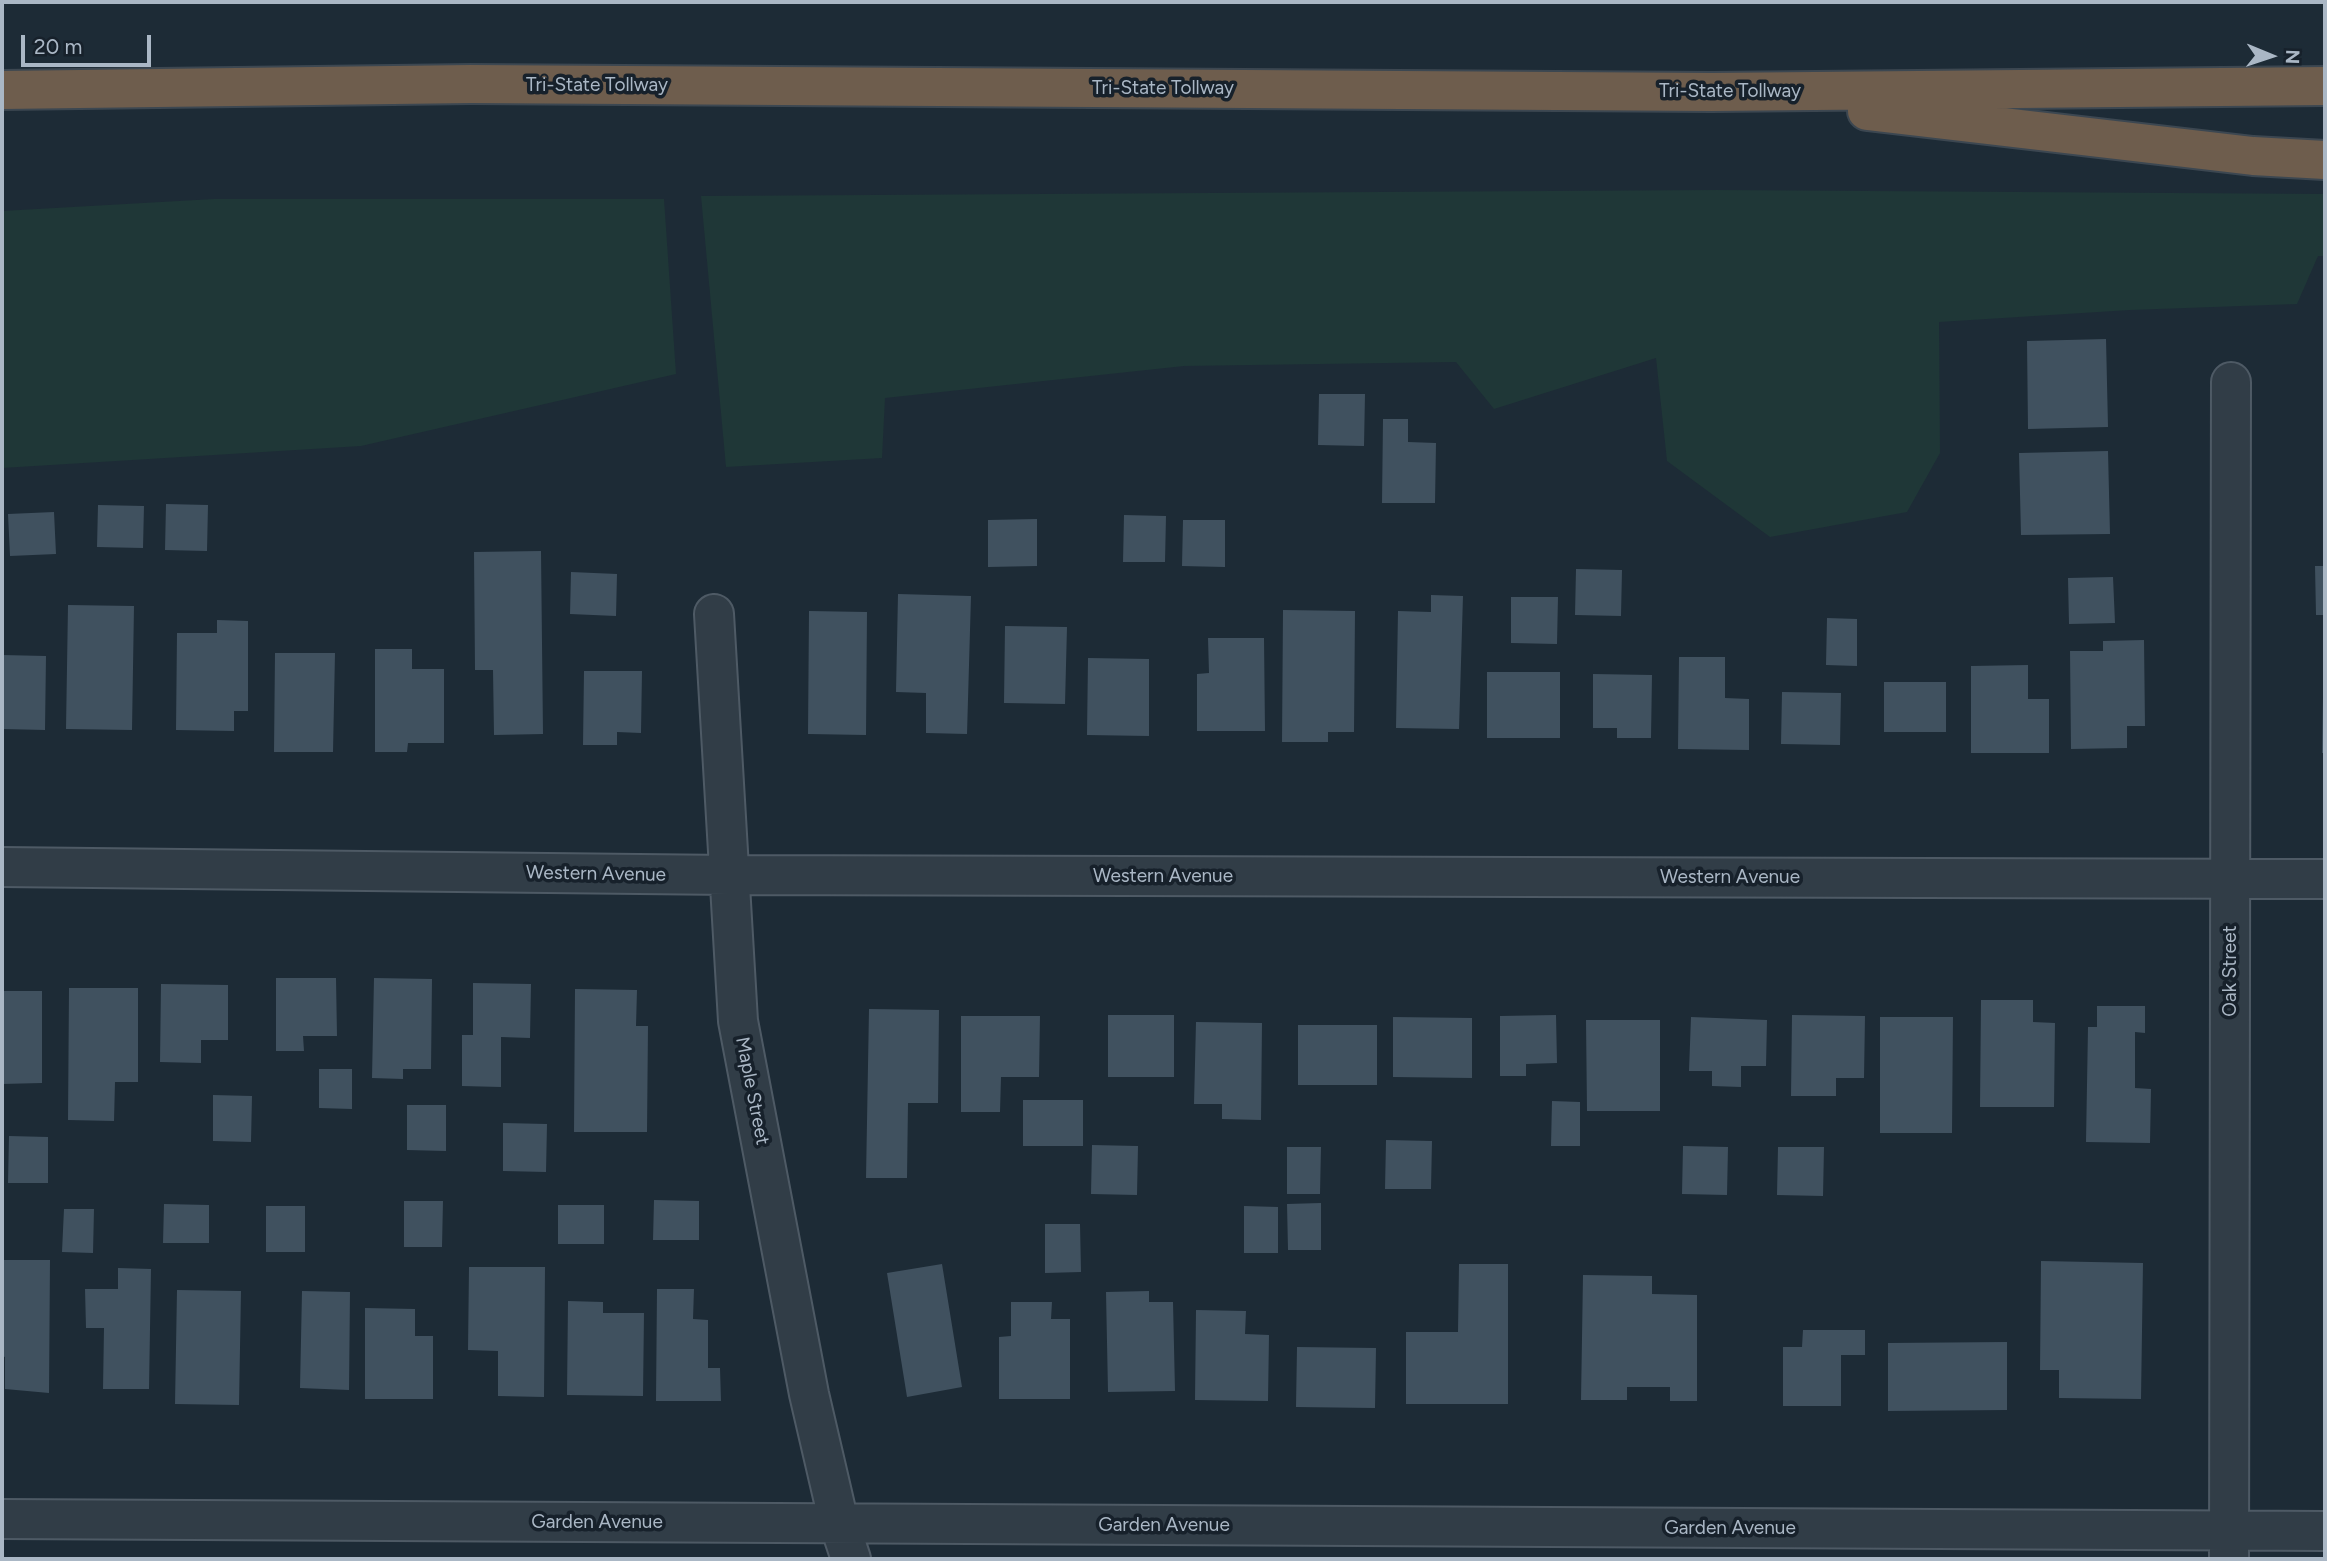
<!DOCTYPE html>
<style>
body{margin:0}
#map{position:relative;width:2327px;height:1561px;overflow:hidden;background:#1d2b36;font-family:Figtree,sans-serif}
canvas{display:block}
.frame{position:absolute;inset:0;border:4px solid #aab7c5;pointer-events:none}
.north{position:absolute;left:2236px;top:21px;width:70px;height:70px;-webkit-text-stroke:5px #17212b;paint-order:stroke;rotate:92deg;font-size:19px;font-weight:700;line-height:28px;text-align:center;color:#aab7c5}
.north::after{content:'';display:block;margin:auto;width:24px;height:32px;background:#aab7c5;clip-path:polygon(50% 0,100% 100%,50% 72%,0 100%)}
.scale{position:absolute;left:21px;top:35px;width:130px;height:32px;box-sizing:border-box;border:4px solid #aab7c5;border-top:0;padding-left:9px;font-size:21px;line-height:24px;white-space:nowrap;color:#aab7c5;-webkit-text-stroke:5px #17212b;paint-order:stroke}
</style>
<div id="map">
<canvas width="2327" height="1561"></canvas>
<div class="frame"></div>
<div class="north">N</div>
<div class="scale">20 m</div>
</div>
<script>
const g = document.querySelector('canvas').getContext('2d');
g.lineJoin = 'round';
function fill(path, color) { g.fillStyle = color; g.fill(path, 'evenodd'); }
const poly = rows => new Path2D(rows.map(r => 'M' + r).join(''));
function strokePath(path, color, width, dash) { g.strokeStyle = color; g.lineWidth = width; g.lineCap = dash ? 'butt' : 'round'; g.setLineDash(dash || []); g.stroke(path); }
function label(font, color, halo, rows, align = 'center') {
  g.font = font + ' Figtree,sans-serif'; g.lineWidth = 7; g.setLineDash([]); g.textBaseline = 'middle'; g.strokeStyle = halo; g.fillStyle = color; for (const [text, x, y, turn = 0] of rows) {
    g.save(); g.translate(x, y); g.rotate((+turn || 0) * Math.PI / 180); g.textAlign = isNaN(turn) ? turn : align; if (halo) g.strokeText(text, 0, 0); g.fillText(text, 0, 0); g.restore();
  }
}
fill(poly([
 [1717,190,2325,194,2325,256,2318,256,2297,304,2130,310,1939,322,1940,453,1907,512,1770,537,1667,461,1656,358,1494,409,1456,362,1184,366,885,398,882,458,726,467,701,196],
 [214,199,664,199,676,374,361,446,2,468,2,211]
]), '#1f3737');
fill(poly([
 [2106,339,2108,427,2028,429,2027,341],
 [1319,394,1365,394,1364,446,1318,445],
 [1383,419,1408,419,1408,442,1436,443,1435,503,1382,503],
 [2108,451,2110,534,2021,535,2019,453],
 [166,504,208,505,207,551,165,550],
 [98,505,144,506,143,548,97,547],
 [54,512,56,554,10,556,8,514],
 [1124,515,1166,516,1165,562,1123,562],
 [1037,519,1037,566,988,567,988,520],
 [1183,520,1225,520,1225,567,1182,566],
 [541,551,543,734,494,735,493,670,475,670,474,552],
 [2315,566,2325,566,2325,615,2316,615],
 [1576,569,1622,570,1621,616,1575,615],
 [571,572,617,574,616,616,570,614],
 [2113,577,2115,623,2069,624,2068,578],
 [898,594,971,596,967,734,926,733,926,693,896,692],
 [1431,595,1463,596,1459,729,1396,728,1398,611,1431,612],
 [1511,597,1558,597,1557,644,1511,643],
 [68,605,134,606,132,730,66,729],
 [1283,610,1355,611,1354,732,1328,732,1328,742,1282,742],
 [809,611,867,612,866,735,808,734],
 [1827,618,1857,619,1857,666,1826,665],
 [217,620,248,621,248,711,234,711,234,731,176,730,177,633,217,633],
 [1005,626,1067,627,1065,704,1004,703],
 [1208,638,1264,638,1265,731,1197,731,1197,674,1209,673],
 [2144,640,2145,726,2127,726,2127,748,2071,749,2070,651,2103,651,2103,641],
 [375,649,412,649,412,669,444,669,444,743,408,743,407,752,375,752],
 [275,653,335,653,333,752,274,752],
 [2,655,46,656,45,730,2,729],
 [1679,657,1725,657,1725,698,1749,699,1749,750,1678,749],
 [1088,658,1149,659,1149,736,1087,735],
 [2028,665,2028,699,2049,699,2049,753,1971,753,1971,666],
 [584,671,642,671,641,733,617,732,617,745,583,745],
 [1487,672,1560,672,1560,738,1487,738],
 [1593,674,1652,675,1651,738,1617,738,1617,728,1593,728],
 [1884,682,1946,682,1946,732,1884,732],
 [1782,692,1841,693,1840,745,1781,744],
 [2323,697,2325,698,2325,753,2322,753],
 [276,978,336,978,337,1036,303,1036,304,1051,276,1051],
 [374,978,432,979,431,1069,403,1069,403,1079,372,1078],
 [473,983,531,984,530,1038,501,1037,501,1087,462,1086,462,1035,473,1035],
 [161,984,228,985,228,1040,201,1040,201,1063,160,1062],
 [69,988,138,988,138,1082,115,1082,114,1121,68,1120],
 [575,989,637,990,636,1026,648,1026,647,1132,574,1132],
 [2,991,42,991,42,1083,2,1084],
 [1981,1000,2033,1000,2033,1022,2055,1023,2054,1107,1980,1107],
 [2097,1006,2145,1006,2145,1033,2135,1032,2135,1088,2151,1089,2150,1143,2086,1142,2088,1027,2097,1027],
 [869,1009,939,1010,938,1103,908,1103,907,1178,866,1178],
 [1108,1015,1174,1015,1174,1077,1108,1077],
 [1556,1015,1557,1063,1526,1064,1526,1076,1500,1076,1500,1016],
 [1792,1015,1865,1016,1864,1078,1836,1078,1836,1096,1791,1096],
 [961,1016,1040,1016,1039,1077,1001,1077,1000,1112,961,1112],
 [1393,1017,1472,1018,1472,1078,1393,1077],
 [1691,1017,1767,1020,1766,1066,1741,1066,1741,1087,1712,1086,1712,1071,1689,1071],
 [1880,1017,1953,1017,1952,1133,1880,1133],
 [1586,1020,1660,1020,1660,1111,1587,1111],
 [1196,1022,1262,1023,1261,1120,1222,1119,1222,1104,1194,1104],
 [1298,1025,1377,1025,1377,1085,1298,1085],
 [319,1069,352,1069,352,1109,319,1108],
 [213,1095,252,1096,251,1142,213,1141],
 [1023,1100,1083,1100,1083,1146,1023,1146],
 [1552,1101,1580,1102,1580,1146,1551,1146],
 [407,1105,446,1105,446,1151,407,1150],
 [503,1123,547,1124,546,1172,503,1171],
 [9,1136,48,1137,48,1183,8,1183],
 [1386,1140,1432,1141,1431,1189,1385,1189],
 [1092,1145,1138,1146,1137,1195,1091,1194],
 [1683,1146,1728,1147,1727,1195,1682,1194],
 [1287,1147,1321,1147,1320,1194,1287,1194],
 [1778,1147,1824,1147,1823,1196,1777,1195],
 [654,1200,699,1201,699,1240,653,1240],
 [404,1201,443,1201,442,1247,404,1247],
 [1321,1203,1321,1250,1288,1250,1287,1204],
 [164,1204,209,1205,209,1243,163,1243],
 [558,1205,604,1205,604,1244,558,1244],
 [266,1206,305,1206,305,1252,266,1252],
 [1244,1206,1278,1207,1278,1253,1244,1253],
 [64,1209,94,1209,93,1253,62,1252],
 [1045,1224,1080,1224,1081,1272,1045,1273],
 [2,1260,50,1260,49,1393,5,1389,5,1357,2,1356],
 [2041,1261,2143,1263,2141,1399,2059,1398,2059,1370,2040,1370],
 [942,1264,962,1387,907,1397,887,1273],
 [1459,1264,1508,1264,1508,1404,1406,1404,1406,1332,1458,1332],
 [469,1267,545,1267,544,1397,498,1396,498,1351,468,1350],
 [118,1268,151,1269,149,1389,103,1389,104,1328,86,1328,85,1289,118,1289],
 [1583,1275,1652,1276,1652,1294,1697,1295,1697,1401,1670,1401,1670,1387,1627,1387,1627,1400,1581,1400],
 [657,1289,694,1289,693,1319,708,1320,708,1368,720,1368,721,1401,656,1401],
 [177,1290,241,1291,239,1405,175,1404],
 [302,1291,350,1292,349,1390,300,1388],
 [1149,1291,1149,1302,1173,1302,1175,1391,1108,1392,1106,1292],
 [568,1301,603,1302,603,1313,644,1313,643,1396,567,1395],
 [1011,1302,1052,1302,1051,1319,1070,1319,1070,1399,999,1399,999,1337,1011,1336],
 [365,1308,415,1309,415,1336,433,1336,433,1399,365,1399],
 [1196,1310,1246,1311,1245,1334,1269,1335,1268,1401,1195,1400],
 [1803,1330,1865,1330,1865,1355,1841,1355,1841,1406,1783,1406,1783,1347,1802,1347],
 [2007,1342,2007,1410,1888,1411,1888,1343],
 [1297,1347,1376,1348,1375,1408,1296,1407]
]), '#40515f');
const street = poly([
 [714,614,738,1021,809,1394,839,1523,851,1559],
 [2,867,730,875,2325,879],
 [2,1519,2325,1531],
 [2229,1559,2231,382]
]);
const highway = poly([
 [2,90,471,84,1712,92,2325,86],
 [1867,111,2253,156,2325,160]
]);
strokePath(street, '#4e5a65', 42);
strokePath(highway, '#3c4751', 42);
strokePath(street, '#313d47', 38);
strokePath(highway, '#6e5d4d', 38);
label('19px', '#aab7c5', '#17212b', [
 ["Tri-State Tollway",597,85],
 ["Tri-State Tollway",1163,88],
 ["Tri-State Tollway",1730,91],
 ["Western Avenue",596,874,1],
 ["Western Avenue",1163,876],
 ["Western Avenue",1730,877],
 ["Oak Street",2230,971,-90],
 ["Maple Street",752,1091,79],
 ["Garden Avenue",597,1522],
 ["Garden Avenue",1164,1525],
 ["Garden Avenue",1730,1528]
]);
</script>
